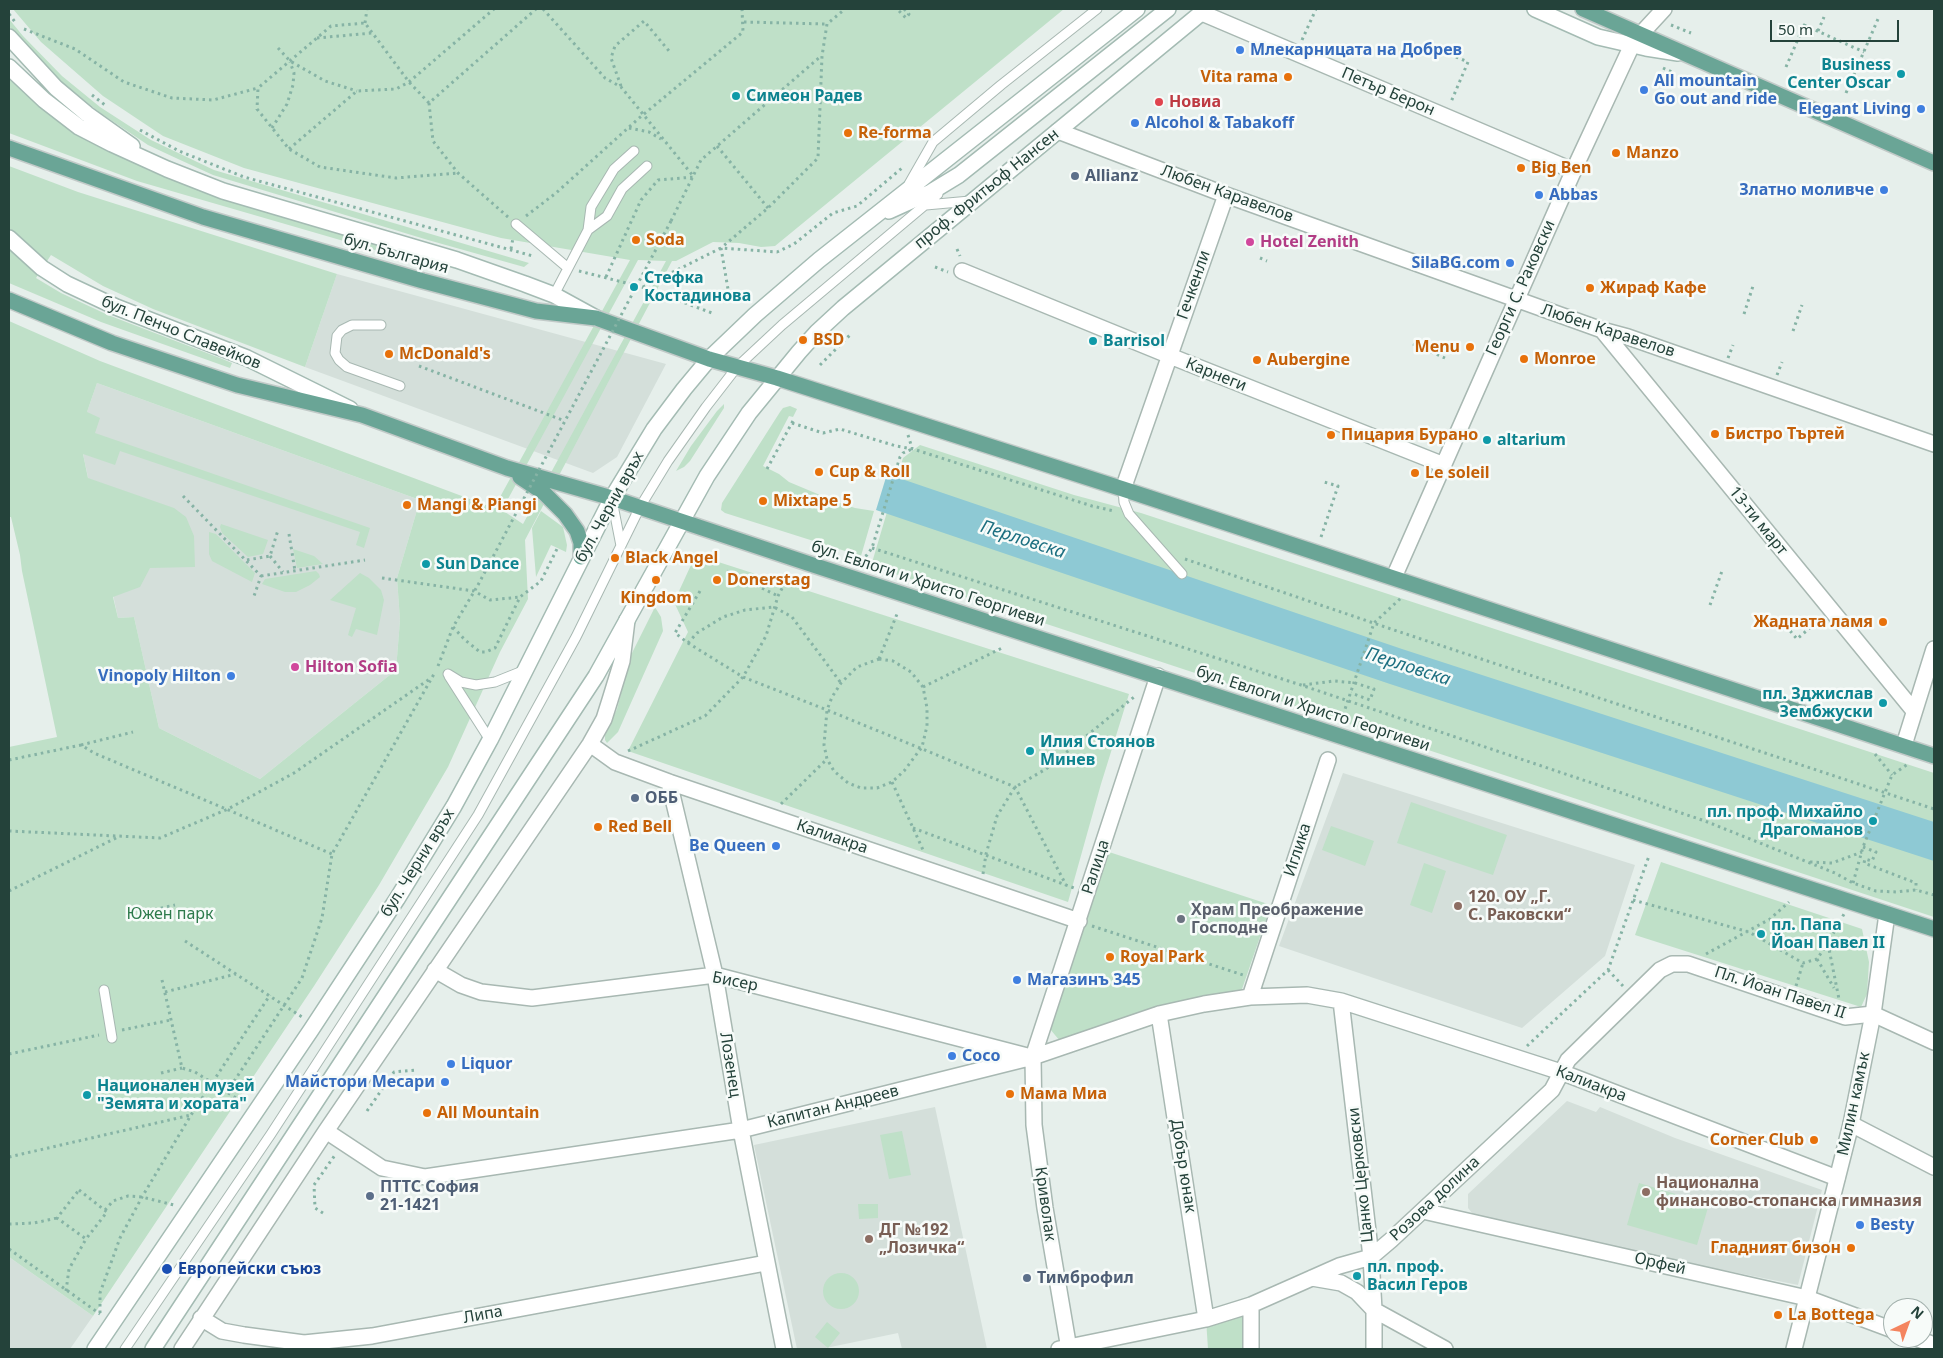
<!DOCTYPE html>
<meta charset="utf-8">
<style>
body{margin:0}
#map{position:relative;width:1943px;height:1358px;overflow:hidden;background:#e6efeb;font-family:"Noto Sans",sans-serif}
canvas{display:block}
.frame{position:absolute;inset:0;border:10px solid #24423a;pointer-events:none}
.north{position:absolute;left:1883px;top:1298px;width:50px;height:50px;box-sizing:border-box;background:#f7fbf9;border:1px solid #a3b1ad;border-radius:50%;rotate:42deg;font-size:14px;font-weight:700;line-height:20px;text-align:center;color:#24423a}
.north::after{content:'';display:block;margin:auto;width:18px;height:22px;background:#f4845f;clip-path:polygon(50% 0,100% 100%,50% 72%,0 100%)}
.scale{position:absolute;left:1770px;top:20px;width:129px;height:22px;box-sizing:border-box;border:2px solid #24423a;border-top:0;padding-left:6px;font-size:15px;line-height:18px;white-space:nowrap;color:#24423a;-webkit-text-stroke:4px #f7fbf9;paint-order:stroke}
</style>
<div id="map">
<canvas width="1943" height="1358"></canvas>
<div class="frame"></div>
<div class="north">N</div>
<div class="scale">50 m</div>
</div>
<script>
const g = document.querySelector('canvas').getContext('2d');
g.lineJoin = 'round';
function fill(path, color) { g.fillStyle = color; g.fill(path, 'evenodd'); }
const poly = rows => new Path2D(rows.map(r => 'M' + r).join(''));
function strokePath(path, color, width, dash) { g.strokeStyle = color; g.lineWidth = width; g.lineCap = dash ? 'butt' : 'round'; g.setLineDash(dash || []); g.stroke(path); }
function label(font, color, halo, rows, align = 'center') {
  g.font = font + ' "Noto Sans",sans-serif'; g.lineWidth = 5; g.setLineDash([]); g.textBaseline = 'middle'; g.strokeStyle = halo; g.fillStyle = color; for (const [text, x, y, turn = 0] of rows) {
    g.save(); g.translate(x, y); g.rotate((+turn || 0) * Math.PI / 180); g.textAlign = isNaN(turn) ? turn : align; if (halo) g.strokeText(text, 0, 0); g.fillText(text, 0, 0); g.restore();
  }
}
fill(poly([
 [337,274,666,364,617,457,593,473,305,367],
 [97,383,420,500,397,578,400,620,396,670,260,779,159,728,134,617,118,618,79,435],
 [1343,773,1635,865,1605,956,1522,1028,1279,946],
 [1567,1101,1596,1112,1600,1107,1675,1138,1822,1190,1798,1285,1602,1246,1479,1217,1472,1213,1468,1208,1468,1194],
 [935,1107,987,1349,902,1349,898,1333,821,1349,797,1349,754,1145],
 [9,1257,93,1316,70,1349,9,1349]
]), '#d4dfda');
fill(poly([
 [13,9,1064,9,775,246,761,247,739,243,713,242,676,261,672,261,525,540,528,599,500,652,448,767,379,885,314,986,93,1316,9,1257,9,747,57,737,22,571,20,555,11,517,9,517,9,321,100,361,494,508,630,260,501,238,244,168,163,136,103,96,41,42],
 [638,260,666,261,523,524,502,510],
 [97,383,420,500,397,578,400,620,396,670,260,779,159,728,134,617,118,618,113,597,140,587,150,568,195,567,194,536,186,517,174,508,88,478,83,454,115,465,120,451,360,532,356,545,364,548,370,528,95,433,100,418,87,412],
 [9,19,23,36,62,76,100,107,151,140,214,170,529,263,524,267,428,240,213,175,178,159,148,145,99,112,58,79,18,39,9,26],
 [9,79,40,106,108,148,148,170,172,180,384,244,402,252,416,262,137,181,9,133],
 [9,166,78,192,337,274,305,367,153,309,103,286,51,255,36,278,61,293,108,315,220,358,232,363,230,368,101,322,9,283],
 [724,404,724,408,690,461,684,467,676,471,691,446,717,411],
 [790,406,797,409,793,417,789,416,763,466,779,474,789,482,832,500,855,508,874,511,861,556,725,513,721,510,722,503,780,412,783,408],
 [920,445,1074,495,1141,513,1934,773,1934,917,871,566,903,458],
 [541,511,563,527,567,545,566,552,551,545,536,577,532,528],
 [221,524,268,540,263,554,248,557,222,533,220,527],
 [209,532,216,534,255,573,252,582,212,561,209,554],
 [293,549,314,556,323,564,297,568],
 [709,559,1129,694,1101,784,1068,902,628,751,688,632,674,602,691,565],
 [316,571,319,574,320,577,310,585,296,592,285,592,262,584,265,579],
 [360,573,369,578,381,590,384,600,377,635,356,629,352,637,348,635,356,608,330,600],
 [655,607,661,617,663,631,618,732,607,743,605,740,605,735,617,709,631,655],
 [1411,802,1507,835,1493,875,1397,843],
 [1331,826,1374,841,1365,866,1322,850],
 [1109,852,1271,905,1241,992,1060,1041,1050,1029],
 [1661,862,1862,929,1869,962,1867,994,1861,1007,1635,935],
 [1424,863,1446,871,1432,913,1410,905],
 [902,1131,911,1175,889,1179,880,1135],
 [1639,1183,1709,1204,1697,1245,1627,1225],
 [858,1204,878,1204,878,1218,859,1219],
 '823 1291a18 18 0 1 1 36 0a18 18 0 1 1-36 0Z',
 [1251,1305,1251,1349,1208,1349,1206,1319],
 [827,1322,840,1333,828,1348,815,1337]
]), '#bfe0c8');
fill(poly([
 [887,474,1402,649,1934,822,1934,861,1390,684,876,510]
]), '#8ec9d4');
const service = poly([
 [909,184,933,142,1001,85,1097,9],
 [926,205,970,201],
 [516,224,568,268],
 [588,230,607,216,622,189,647,166],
 [554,295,588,230,591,207,614,169,634,151],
 [381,325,352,325,342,330,337,336,335,353,339,360,347,367,400,386],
 [1123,489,1124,502,1129,514,1182,574],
 [612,500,621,546],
 [448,674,461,682,476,685,495,682,525,670],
 [449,676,490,740],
 [104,990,112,1038],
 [125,1349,271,1134,478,815,576,637,640,507,668,461,706,407,737,367,782,325,938,194]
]);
const minor = poly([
 [1202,13,1574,171],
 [1058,131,1226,195,1602,330,1628,337,1934,444],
 [962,271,1180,360,1444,465],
 [1602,330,1914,711],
 [1123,489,1226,195],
 [1394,577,1577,163,1632,45,1640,35],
 [590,744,615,762,669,782,1079,921],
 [1904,745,1934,649],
 [669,782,715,975,741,1130,784,1349],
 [435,970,461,985,481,992,532,998,715,975,1031,1057],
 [1250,997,1328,760],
 [1341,1001,1371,1257,1374,1310,1374,1349],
 [1159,1014,1206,1319],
 [1851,1124,1934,1167],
 [326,1131,382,1168,425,1177,741,1130,1033,1057,1159,1014,1204,1004,1250,997,1307,995,1341,1001,1561,1072,1837,1178],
 [1423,1211,1807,1298,1893,1330],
 [1312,1278,1341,1283,1357,1292,1374,1310,1445,1349],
 [1251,1305,1251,1349],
 [201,1318,222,1331,244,1335,304,1343,372,1336,766,1263],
 [1916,1338,1934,1345],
 [182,1349,326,1131,590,744,604,719,610,700,622,661,627,620],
 [1059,1349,1206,1319,1251,1305,1339,1266,1371,1257,1391,1240,1552,1090,1568,1060,1660,970,1672,964,1688,964,1845,1017,1873,1014,1934,1042],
 [1069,1349,1045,1208,1034,1125,1033,1057,1158,676]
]);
const tertiary = poly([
 [1640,35,1664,9],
 [1794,1349,1851,1124,1873,1014,1887,914]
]);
const secondary = poly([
 [1535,9,1598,37,1646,48,1678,53],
 [9,37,56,88,87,114,132,146],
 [9,67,44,100,79,127,112,144,167,169,223,191,457,260,525,284,554,295,596,318],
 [889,211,931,192,959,175,1168,9],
 [9,238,42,268,67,284,116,307,247,358,350,409],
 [95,1349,311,1030,397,899,454,806,490,740,612,498,654,429,684,389,709,359,755,315,819,260,1137,9],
 [153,1349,596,676,707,476,749,413,799,352,817,332,843,308,1206,9]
]);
const primary = poly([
 [1583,9,1934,163],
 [9,148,203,217,423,281,536,311,596,318,709,359,777,378,1123,489,1934,756],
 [9,300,112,343,237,385,362,415,507,468,612,498,813,565,1934,929],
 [520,477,544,493,565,514,577,531,581,543,581,557]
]);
strokePath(service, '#a8b8b2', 11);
strokePath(minor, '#a8b8b2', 18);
strokePath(tertiary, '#a8b8b2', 18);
strokePath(secondary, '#a4bbb3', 18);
strokePath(primary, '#c2cac8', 18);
strokePath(poly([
 [543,9,605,78,621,87,694,177],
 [899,11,906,18,909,14,904,9],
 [9,14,15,22],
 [744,22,827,24],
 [365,23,367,9],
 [1671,25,1691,33],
 [24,29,75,49,124,82,172,98,213,100,258,88],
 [1818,31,1824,17],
 [317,38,372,33],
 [1302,40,1316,9],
 [278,48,290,61,325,81,357,91],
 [1444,52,1468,62,1451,102],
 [1786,67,1804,25,1864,52],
 [1663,68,1674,73],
 [621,86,611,58,615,46,644,21,669,51],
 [1846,93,1878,19],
 [92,95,105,105],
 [429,103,409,82,365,23,331,26,258,88,257,109,289,149,320,167,396,178,458,173],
 [272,128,287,104,293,85,294,73,290,62],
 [629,128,649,132,661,139],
 [140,130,179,151,244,177,533,256],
 [717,146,768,208],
 [289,149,357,91,396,89,409,82,494,9],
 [526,216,556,193,638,119,743,32,742,9],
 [508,217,458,173,433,141,429,103,536,9],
 [671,221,701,160,821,56],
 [511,249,513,238],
 [957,249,960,256],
 [1260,258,1267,261],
 [935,267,948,272],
 [579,271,642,287,712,313],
 [606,277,641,200,658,180,694,177],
 [643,287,721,248,777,252,794,244,833,213,857,206,902,168],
 [729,295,721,248,768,208,818,158,822,56,827,24,845,9],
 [1744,314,1753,286],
 [1793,331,1802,305],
 [1413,344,1445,358],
 [1728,358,1733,345],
 [820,365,850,335],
 [419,366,565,421],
 [1777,375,1782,362],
 [792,423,823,433,840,429,896,446,913,449,1092,506,1114,511],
 [908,435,912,448],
 [767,469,794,419],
 [183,496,261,576,253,599],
 [289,534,295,571],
 [1321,537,1338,486,1324,482],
 [872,548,1301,685,1705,821,1835,873,1853,883,1876,891,1896,892,1916,890,1934,895],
 [270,556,283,572],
 [1185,559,1394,630,1934,809],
 [247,560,270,556,278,530],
 [860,560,867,555,872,548,900,457,903,453,912,449],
 [727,571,778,596],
 [261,576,365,560],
 [382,578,474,591,490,600,520,597],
 [700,591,675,633,688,643,743,677,827,710,1015,787,1066,885],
 [1710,605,1722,571],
 [1786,626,1797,639,1819,620],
 [453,627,465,640,480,652,486,652,495,648,520,597,541,581,558,547],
 [688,643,697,633,723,617,745,610,774,607,792,617,841,683],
 [879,659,893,661,911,672,923,687,927,708,927,726,922,747,904,771,892,782,877,788,861,788,848,783,834,771,827,759,824,745,827,710,832,697,841,683,857,667,879,659],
 [879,659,897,614],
 [438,666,453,627,478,585],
 [1303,685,1334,681,1355,683,1374,689,1370,700,1351,693],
 [923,687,1004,647],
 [1341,721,1374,623,1401,598],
 [81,745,133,732],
 [628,751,705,716,743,677,766,636,778,596,787,579],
 [1875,754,1892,775],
 [9,760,81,745,94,753,332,854],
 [892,782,924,852],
 [781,804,827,759],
 [913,828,1074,888],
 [9,831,160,838,228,809,294,773,431,678],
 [1863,847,1876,852,1872,861,1865,859,1864,863,1916,883,1916,890],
 [1810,862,1832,863,1862,852],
 [983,874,986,854,997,816,1015,787,1046,769,1134,697],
 [1853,883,1863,847,1892,775,1908,764],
 [9,891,118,837],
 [1633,900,1749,932,1803,963,1817,959,1828,943,1844,914],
 [148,911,175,905],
 [1770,919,1788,953],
 [1092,926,1243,975],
 [185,941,302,1017],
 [1828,944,1839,999],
 [1706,954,1770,919,1789,902],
 [1817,959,1834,988],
 [1608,970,1623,986],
 [162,980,182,1068,195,1072,244,1103],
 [1796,986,1803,963],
 [165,992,236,974],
 [122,1030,171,1020],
 [1527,1046,1608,970,1649,856],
 [9,1054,99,1035],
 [161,1073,182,1068],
 [227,1092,302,978,322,918,332,854,434,674],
 [367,1111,394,1072,416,1070],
 [9,1157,191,1115],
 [79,1190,107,1212,86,1239,57,1218,79,1190],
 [105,1210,113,1201,128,1196,142,1197,174,1205],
 [323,1213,315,1208,314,1185,335,1155],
 [9,1224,34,1223,57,1218],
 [9,1249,100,1314],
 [66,1291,69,1269,86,1239],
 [100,1313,100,1293,120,1238,142,1197,191,1115,270,995]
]), '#86b3a5', 3, [2.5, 4]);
strokePath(service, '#fff', 9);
strokePath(minor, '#fff', 15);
strokePath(tertiary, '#fff', 15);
strokePath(secondary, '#fff', 15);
strokePath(primary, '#6aa596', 15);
strokePath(poly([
 [478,585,671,221]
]), '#86b3a5', 3, [2.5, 4]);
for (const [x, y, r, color] of [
 [1240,50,5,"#3f7fe0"],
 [1901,74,5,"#0f9aa8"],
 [1288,77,5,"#e8710a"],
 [1644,90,5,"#3f7fe0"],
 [736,96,5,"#0f9aa8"],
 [1159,102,5,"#e0444e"],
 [1921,109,5,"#3f7fe0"],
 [1135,123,5,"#3f7fe0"],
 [848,133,5,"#e8710a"],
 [1616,153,5,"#e8710a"],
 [1521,168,5,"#e8710a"],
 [1075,176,5,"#5c6f8a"],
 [1884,190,5,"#3f7fe0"],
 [1539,195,5,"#3f7fe0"],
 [636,240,5,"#e8710a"],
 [1250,242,5,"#d1479c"],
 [1510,263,5,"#3f7fe0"],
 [634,287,5,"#0f9aa8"],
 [1590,288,5,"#e8710a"],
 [803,340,5,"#e8710a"],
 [1093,341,5,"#0f9aa8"],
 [1470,347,5,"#e8710a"],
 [389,354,5,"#e8710a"],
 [1524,359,5,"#e8710a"],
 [1257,360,5,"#e8710a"],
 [1715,434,5,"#e8710a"],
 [1331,435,5,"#e8710a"],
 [1487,440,5,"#0f9aa8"],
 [819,472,5,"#e8710a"],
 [1415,473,5,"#e8710a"],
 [763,501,5,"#e8710a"],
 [407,505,5,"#e8710a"],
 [615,558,5,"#e8710a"],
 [426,564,5,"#0f9aa8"],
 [656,580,5,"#e8710a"],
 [717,580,5,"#e8710a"],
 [1883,622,5,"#e8710a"],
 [295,667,5,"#d1479c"],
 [231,676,5,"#3f7fe0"],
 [1883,703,5,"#0f9aa8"],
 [1030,751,5,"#0f9aa8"],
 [635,798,5,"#5c6f8a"],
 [1873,821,5,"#0f9aa8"],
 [598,827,5,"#e8710a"],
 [776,846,5,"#3f7fe0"],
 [1458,906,5,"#8d6e63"],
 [1181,919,5,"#6b7280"],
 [1761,934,5,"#0f9aa8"],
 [1110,957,5,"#e8710a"],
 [1017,980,5,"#3f7fe0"],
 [952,1056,5,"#3f7fe0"],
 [451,1064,5,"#3f7fe0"],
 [445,1082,5,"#3f7fe0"],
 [1010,1094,5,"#e8710a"],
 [87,1095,5,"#0f9aa8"],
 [427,1113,5,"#e8710a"],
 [1814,1140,5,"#e8710a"],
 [1646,1192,5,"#8d6e63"],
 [370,1196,5,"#5c6f8a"],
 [1860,1225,5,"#3f7fe0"],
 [869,1239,5,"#8d6e63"],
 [1851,1248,5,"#e8710a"],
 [167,1269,6,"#1a4fb4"],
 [1357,1276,5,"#0f9aa8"],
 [1027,1278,5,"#5c6f8a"],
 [1778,1315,5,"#e8710a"]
]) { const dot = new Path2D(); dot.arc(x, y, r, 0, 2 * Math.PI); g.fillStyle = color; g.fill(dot); strokePath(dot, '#f7fbf9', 2); }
label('bold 16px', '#366cbe', '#f7fbf9', [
 ["Млекарницата на Добрев",1250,50],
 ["All mountain",1654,81],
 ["Go out and ride",1654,99],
 ["Elegant Living",1911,109,"right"],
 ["Alcohol & Tabakoff",1145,123],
 ["Златно моливче",1874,190,"right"],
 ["Abbas",1549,195],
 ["SilaBG.com",1500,263,"right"],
 ["Vinopoly Hilton",221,676,"right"],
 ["Be Queen",766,846,"right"],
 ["Магазинъ 345",1027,980],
 ["Coco",962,1056],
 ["Liquor",461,1064],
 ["Майстори Месари",435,1082,"right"],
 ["Besty",1870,1225]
], 'left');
label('bold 16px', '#0d838f', '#f7fbf9', [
 ["Business",1891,65,"right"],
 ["Center Oscar",1891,83,"right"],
 ["Симеон Радев",746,96],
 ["Стефка",644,278],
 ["Костадинова",644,296],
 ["Barrisol",1103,341],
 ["altarium",1497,440],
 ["Sun Dance",436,564],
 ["пл. Зджислав",1873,694,"right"],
 ["Зембжуски",1873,712,"right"],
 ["Илия Стоянов",1040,742],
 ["Минев",1040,760],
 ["пл. проф. Михайло",1863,812,"right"],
 ["Драгоманов",1863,830,"right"],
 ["пл. Папа",1771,925],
 ["Йоан Павел II",1771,943],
 ["Национален музей",97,1086],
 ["\"Земята и хората\"",97,1104],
 ["пл. проф.",1367,1267],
 ["Васил Геров",1367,1285]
], 'left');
label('bold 16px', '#c56008', '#f7fbf9', [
 ["Vita rama",1278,77,"right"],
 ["Re-forma",858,133],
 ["Manzo",1626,153],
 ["Big Ben",1531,168],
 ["Soda",646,240],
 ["Жираф Кафе",1600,288],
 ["BSD",813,340],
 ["Menu",1460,347,"right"],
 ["McDonald's",399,354],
 ["Monroe",1534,359],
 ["Aubergine",1267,360],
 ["Бистро Търтей",1725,434],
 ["Пицария Бурано",1341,435],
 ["Cup & Roll",829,472],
 ["Le soleil",1425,473],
 ["Mixtape 5",773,501],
 ["Mangi & Piangi",417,505],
 ["Black Angel",625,558],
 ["Donerstag",727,580],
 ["Kingdom",656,598,"center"],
 ["Жадната ламя",1873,622,"right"],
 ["Red Bell",608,827],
 ["Royal Park",1120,957],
 ["Мама Миа",1020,1094],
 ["All Mountain",437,1113],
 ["Corner Club",1804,1140,"right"],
 ["Гладният бизон",1841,1248,"right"],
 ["La Bottega",1788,1315]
], 'left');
label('16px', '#24423a', '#f7fbf9', [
 ["Петър Берон",1388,92,23],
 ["проф. Фритьоф Нансен",987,189,-39],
 ["Любен Каравелов",1227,194,20],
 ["бул. България",396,254,16],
 ["Гечкенли",1194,285,-71],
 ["Георги С. Раковски",1521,288,-66],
 ["Любен Каравелов",1608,331,18],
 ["бул. Пенчо Славейков",181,333,22],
 ["Карнеги",1216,375,22],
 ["бул. Черни връх",610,507,-61],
 ["13-ти март",1758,521,51],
 ["бул. Евлоги и Христо Георгиеви",928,584,18],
 ["бул. Евлоги и Христо Георгиеви",1313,709,18],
 ["Калиакра",832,837,19],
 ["Иглика",1298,850,-72],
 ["бул. Черни връх",418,863,-58],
 ["Ралица",1096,867,-72],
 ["Бисер",735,982,11],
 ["Пл. Йоан Павел II",1780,993,18],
 ["Лозенец",730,1065,81],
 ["Калиакра",1591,1084,21],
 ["Милин камък",1854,1104,-78],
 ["Капитан Андреев",833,1107,-14],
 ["Добър юнак",1183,1166,81],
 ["Цанко Церковски",1361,1175,-96],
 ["Розова долина",1435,1199,-43],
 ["Криволак",1045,1204,82],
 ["Орфей",1660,1264,13],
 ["Липа",483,1315,-10]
]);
label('bold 16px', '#be3a42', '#f7fbf9', [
 ["Новиа",1169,102]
], 'left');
label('bold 16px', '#4e5e75', '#f7fbf9', [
 ["Allianz",1085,176],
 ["ОББ",645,798],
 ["ПТТС София",380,1187],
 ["21-1421",380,1205],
 ["Тимброфил",1037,1278]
], 'left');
label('bold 16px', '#b23c85', '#f7fbf9', [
 ["Hotel Zenith",1260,242],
 ["Hilton Sofia",305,667]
], 'left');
label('bold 16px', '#785e54', '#f7fbf9', [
 ["120. ОУ „Г.",1468,897],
 ["С. Раковски“",1468,915],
 ["Национална",1656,1183],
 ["финансово-стопанска гимназия",1656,1201],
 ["ДГ №192",879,1230],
 ["„Лозичка“",879,1248]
], 'left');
label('bold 16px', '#5b616d', '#f7fbf9', [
 ["Храм Преображение",1191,910],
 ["Господне",1191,928]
], 'left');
label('16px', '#2d7a4b', '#f7fbf9', [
 ["Южен парк",170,914]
]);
label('bold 16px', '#164399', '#f7fbf9', [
 ["Европейски съюз",178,1269]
], 'left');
label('italic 18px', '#1c6f80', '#f7fbf9', [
 ["Перловска",1023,540,18],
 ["Перловска",1408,667,18]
]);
</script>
